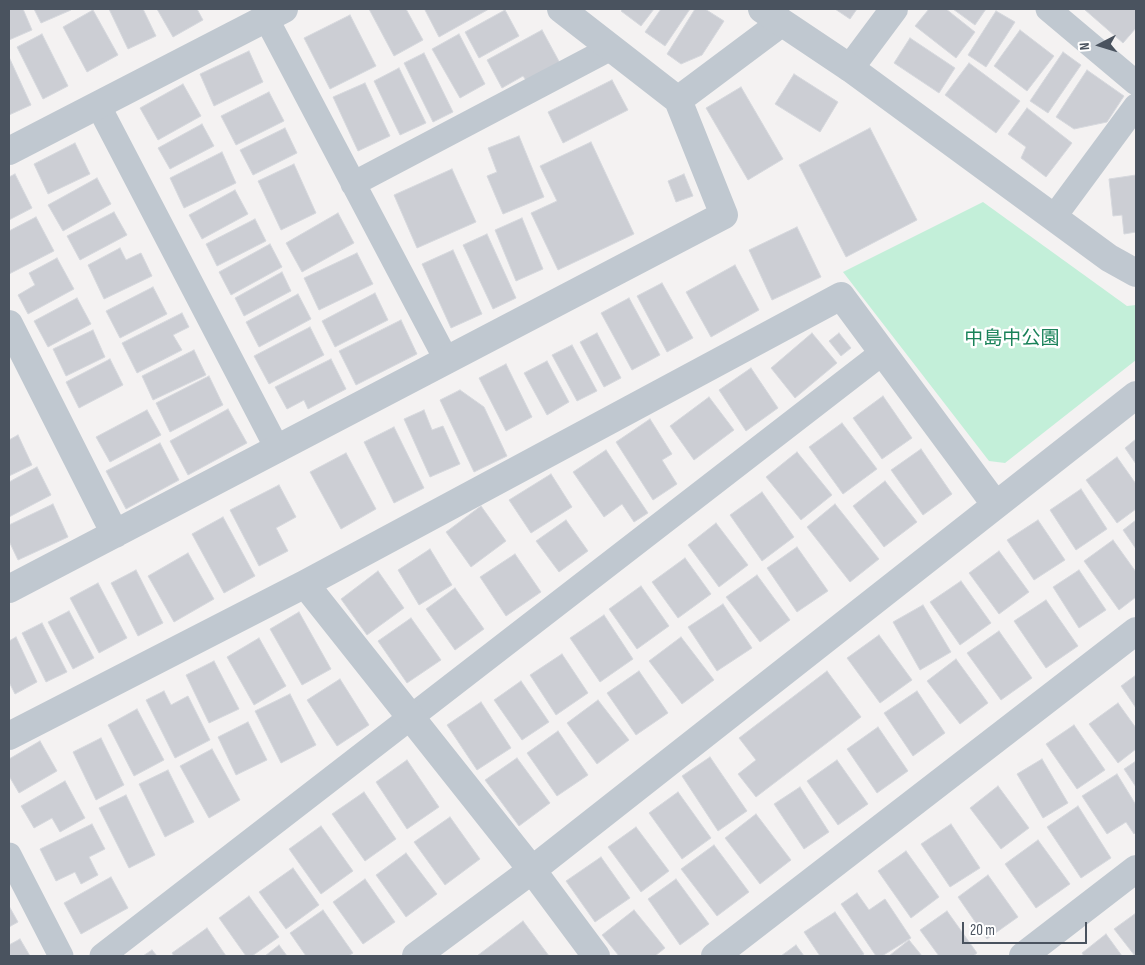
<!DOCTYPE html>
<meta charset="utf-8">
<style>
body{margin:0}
#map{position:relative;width:1145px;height:965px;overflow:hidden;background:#f4f2f2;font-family:"Sofia Sans Condensed",sans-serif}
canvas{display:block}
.frame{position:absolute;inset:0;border:10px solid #4a535f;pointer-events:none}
.north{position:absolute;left:1075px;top:20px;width:50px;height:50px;-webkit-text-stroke:4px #fff;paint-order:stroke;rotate:265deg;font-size:14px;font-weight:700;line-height:20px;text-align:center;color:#4a535f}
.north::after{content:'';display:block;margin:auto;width:18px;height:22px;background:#4a535f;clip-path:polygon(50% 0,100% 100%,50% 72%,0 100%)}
.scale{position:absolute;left:962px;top:922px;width:125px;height:22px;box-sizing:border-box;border:2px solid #4a535f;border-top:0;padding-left:6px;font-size:15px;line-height:18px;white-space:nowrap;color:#4a535f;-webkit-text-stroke:4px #fff;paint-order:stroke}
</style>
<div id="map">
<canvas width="1145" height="965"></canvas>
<div class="frame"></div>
<div class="north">N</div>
<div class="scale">20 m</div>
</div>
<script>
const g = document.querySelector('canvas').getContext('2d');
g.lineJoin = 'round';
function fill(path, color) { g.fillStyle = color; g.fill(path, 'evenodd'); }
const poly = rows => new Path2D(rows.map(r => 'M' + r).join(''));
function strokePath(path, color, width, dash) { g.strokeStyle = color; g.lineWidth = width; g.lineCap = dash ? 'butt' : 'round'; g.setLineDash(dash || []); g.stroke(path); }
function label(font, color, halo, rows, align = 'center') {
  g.font = font + ' "Sofia Sans Condensed","Noto Sans JP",sans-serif'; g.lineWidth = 5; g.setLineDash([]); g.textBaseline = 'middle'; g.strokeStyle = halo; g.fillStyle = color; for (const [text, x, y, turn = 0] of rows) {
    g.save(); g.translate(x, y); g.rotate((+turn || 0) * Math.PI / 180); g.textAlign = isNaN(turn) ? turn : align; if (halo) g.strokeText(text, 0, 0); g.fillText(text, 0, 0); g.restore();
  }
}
fill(poly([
 [983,202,1127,306,1136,305,1136,360,1005,463,989,461,843,272]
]), '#c3efd9');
const building = poly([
 [9,9,23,9,32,30,9,40,9,9],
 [34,9,70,9,71,10,41,23,34,9],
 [109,9,143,9,156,36,128,49,109,9],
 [157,9,197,9,203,20,173,37,157,9],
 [369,9,406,9,423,40,394,56,369,9],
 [428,9,489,9,439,37,425,10,428,9],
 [623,9,654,9,641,26,621,11,623,9],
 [661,9,690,9,665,46,645,32,661,9],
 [695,9,705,9,724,21,702,55,681,64,667,54,695,9],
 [835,9,857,9,850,19,835,9],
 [929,9,946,9,975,32,956,58,915,26,929,9],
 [953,9,986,9,975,25,953,9],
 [1084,9,1136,9,1136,28,1123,43,1084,9],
 [93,10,118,55,87,72,63,27,93,10],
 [505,10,519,36,479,58,465,32,505,10],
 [996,11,1015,22,986,67,968,55,996,11],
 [350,15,376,66,330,89,304,38,350,15],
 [542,30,561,65,528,83,523,76,502,88,487,60,542,30],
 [1020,30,1054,56,1027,91,994,66,1020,30],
 [42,34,68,86,43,99,17,47,42,34],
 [459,34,485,84,460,98,432,49,459,34],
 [910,38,955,68,939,93,894,63,910,38],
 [249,51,263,82,214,106,200,74,249,51],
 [1063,52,1081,65,1048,113,1030,101,1063,52],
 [424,53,453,112,433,122,404,63,424,53],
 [9,57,31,105,9,115,9,57],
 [969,63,1020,101,996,133,945,95,969,63],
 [399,68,426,123,400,135,374,81,399,68],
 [1087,70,1124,96,1107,122,1074,129,1056,117,1087,70],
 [794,74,838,102,820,132,775,104,794,74],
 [612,80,628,110,563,143,548,112,612,80],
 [365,83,390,136,358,151,333,97,365,83],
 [183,84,201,116,158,140,140,108,183,84],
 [741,87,783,159,748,180,706,108,741,87],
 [269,92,284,121,236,145,221,116,269,92],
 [1027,108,1072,143,1046,177,1021,158,1026,147,1008,134,1027,108],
 [202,124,214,146,170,169,158,148,202,124],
 [285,128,297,153,253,175,240,150,285,128],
 [870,128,917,220,846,257,799,165,870,128],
 [519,136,544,197,503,214,487,176,497,172,488,148,519,136],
 [591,142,634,234,558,270,531,213,557,201,540,166,591,142],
 [75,143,90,174,48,194,34,164,75,143],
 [222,152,236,183,184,208,170,178,222,152],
 [294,164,316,213,281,230,258,181,294,164],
 [452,169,476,222,417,248,394,195,452,169],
 [15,174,32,208,9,220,9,177,15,174],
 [684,174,693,196,676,202,668,181,684,174],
 [1136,175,1136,232,1124,234,1122,215,1113,216,1109,179,1136,175],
 [97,178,111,204,63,231,48,205,97,178],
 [235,190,248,214,202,239,189,215,235,190],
 [114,212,127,235,80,260,67,236,114,212],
 [338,213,354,243,302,272,286,243,338,213],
 [36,217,54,251,9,274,9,231,36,217],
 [522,218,543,269,516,281,495,230,522,218],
 [255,219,266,241,217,266,206,244,255,219],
 [797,227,821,277,772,300,749,250,797,227],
 [487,234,516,298,493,309,463,245,487,234],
 [270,244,282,267,231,295,219,272,270,244],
 [120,248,126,260,141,253,152,276,104,299,88,265,120,248],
 [453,250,482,314,451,328,422,264,453,250],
 [357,253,373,284,319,310,304,278,357,253],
 [57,258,74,289,28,314,18,295,35,285,29,273,57,258],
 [735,265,759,310,711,337,686,292,735,265],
 [282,272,291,291,244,316,235,298,282,272],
 [662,283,693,338,667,352,637,296,662,283],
 [153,287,167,314,120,338,106,311,153,287],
 [375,293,388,320,335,347,322,321,375,293],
 [298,294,311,319,259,347,246,322,298,294],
 [77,298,91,324,48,347,34,321,77,298],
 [629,298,660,355,632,370,601,313,629,298],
 [182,313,189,327,173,335,182,350,137,373,122,343,182,313],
 [401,320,417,354,356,385,339,351,401,320],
 [310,327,324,355,269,384,254,356,310,327],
 [93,330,105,357,66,376,53,349,93,330],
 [597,333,621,378,604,387,580,342,597,333],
 [812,333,837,363,795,398,771,368,812,333],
 [839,333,851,348,841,356,829,341,839,333],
 [572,345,597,391,577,401,552,355,572,345],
 [194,350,206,375,153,400,142,376,194,350],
 [110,359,123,385,79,408,66,382,110,359],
 [331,359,346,389,308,409,304,400,287,409,275,387,331,359],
 [547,361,569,402,547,415,524,373,547,361],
 [506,364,532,417,506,431,479,378,506,364],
 [751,368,778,408,746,431,719,390,751,368],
 [209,376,223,405,170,432,156,403,209,376],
 [460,390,484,407,507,456,474,472,440,400,460,390],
 [883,396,912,438,882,459,853,418,883,396],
 [709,397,734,430,694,460,670,426,709,397],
 [228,409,247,443,188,475,170,441,228,409],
 [147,410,161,435,110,462,96,437,147,410],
 [424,410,432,430,443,426,460,464,430,477,404,419,424,410],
 [650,419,672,454,662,460,677,484,653,500,616,442,650,419],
 [842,423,877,469,843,494,809,447,842,423],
 [394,427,424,488,394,503,364,442,394,427],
 [18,435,32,465,9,476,9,440,18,435],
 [1136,439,1136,464,1125,448,1136,439],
 [160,443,179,480,126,509,106,471,160,443],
 [921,449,952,494,923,515,891,470,921,449],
 [606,450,648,513,634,522,622,504,604,517,573,472,606,450],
 [797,452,832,495,801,520,766,477,797,452],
 [346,453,376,509,341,529,310,472,346,453],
 [1117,457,1136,484,1136,509,1117,523,1086,480,1117,457],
 [37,467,51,495,9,517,9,482,37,467],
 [551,474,572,507,531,533,509,500,551,474],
 [885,481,917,522,884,547,853,506,885,481],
 [279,485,296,517,276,528,288,551,259,566,230,510,279,485],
 [1081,489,1107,529,1076,550,1050,510,1081,489],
 [762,492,794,537,762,561,730,515,762,492],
 [53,504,68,537,18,560,9,541,9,525,53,504],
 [835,504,879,559,850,582,807,527,835,504],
 [481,506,506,541,471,567,446,532,481,506],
 [223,517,255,576,224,593,192,534,223,517],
 [566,520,588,551,559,572,536,541,566,520],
 [1038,520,1065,560,1034,580,1007,540,1038,520],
 [1136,520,1136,549,1123,530,1136,520],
 [716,523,748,565,719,587,688,545,716,523],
 [1113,540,1136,572,1136,597,1119,610,1084,561,1113,540],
 [797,547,828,591,797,612,767,568,797,547],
 [430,549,452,585,419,605,398,570,430,549],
 [999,551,1029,592,999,614,969,573,999,551],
 [188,553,214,599,174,622,148,576,188,553],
 [515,554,541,592,506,616,480,577,515,554],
 [685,558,711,594,678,618,652,582,685,558],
 [136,570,163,623,138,636,111,583,136,570],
 [1079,570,1106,610,1079,628,1053,587,1079,570],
 [378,571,404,608,367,635,341,599,378,571],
 [757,575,790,620,760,642,726,597,757,575],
 [961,581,991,623,960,645,930,602,961,581],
 [98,583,127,638,99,653,70,598,98,583],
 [641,586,669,626,637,649,609,609,641,586],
 [455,588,484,629,455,650,426,609,455,588],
 [1046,600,1078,646,1046,668,1014,621,1046,600],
 [723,604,752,648,717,671,688,627,723,604],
 [923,605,951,652,920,670,893,622,923,605],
 [69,611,94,658,73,669,48,622,69,611],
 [299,612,331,669,302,685,270,629,299,612],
 [604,615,633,659,600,682,570,638,604,615],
 [411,618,441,660,407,683,378,641,411,618],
 [42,623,67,672,46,682,22,633,42,623],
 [999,631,1032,678,1001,700,967,653,999,631],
 [879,635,912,680,880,703,847,658,879,635],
 [16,637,37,682,15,694,9,682,9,641,16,637],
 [681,637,714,680,682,704,649,661,681,637],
 [259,638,286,686,254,705,227,657,259,638],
 [562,654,588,693,556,715,530,675,562,654],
 [956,659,988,703,960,724,927,681,956,659],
 [214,661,239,709,209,723,186,675,214,661],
 [639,671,668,713,636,735,607,693,639,671],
 [827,671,861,717,756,797,738,774,756,760,739,738,827,671],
 [1136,675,1136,708,1121,686,1136,675],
 [340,679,369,725,337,746,307,700,340,679],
 [521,681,549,722,522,740,494,700,521,681],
 [164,691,171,705,188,696,210,740,175,758,146,700,164,691],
 [917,691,945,733,913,756,884,713,917,691],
 [290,694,316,745,281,763,255,711,290,694],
 [598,700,629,740,597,764,567,723,598,700],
 [481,702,511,748,477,770,447,725,481,702],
 [1118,703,1136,728,1136,749,1118,763,1089,724,1118,703],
 [137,709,164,760,134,776,108,725,137,709],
 [248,722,267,760,236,775,218,737,248,722],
 [1074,725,1105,770,1077,789,1046,744,1074,725],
 [878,727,908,771,877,793,847,749,878,727],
 [558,731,588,775,557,796,527,753,558,731],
 [101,738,124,785,96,800,73,752,101,738],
 [40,741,57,771,19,793,9,776,9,759,40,741],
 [212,749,240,800,209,818,180,766,212,749],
 [710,757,747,811,718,831,682,776,710,757],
 [517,758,550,803,519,826,485,780,517,758],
 [1042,759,1068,803,1043,818,1017,774,1042,759],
 [407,760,439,807,407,829,376,782,407,760],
 [837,760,868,804,838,825,807,781,837,760],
 [1136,761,1136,787,1124,769,1136,761],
 [168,770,194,822,165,837,139,784,168,770],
 [1117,774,1136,805,1136,832,1134,834,1126,822,1107,834,1082,796,1117,774],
 [65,781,85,818,60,832,52,818,34,828,21,806,65,781],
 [998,786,1029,828,1001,849,970,808,998,786],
 [800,787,829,832,804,849,774,804,800,787],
 [364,792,396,839,365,861,332,814,364,792],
 [678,792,711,838,682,859,649,813,678,792],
 [126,795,155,855,129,868,99,808,126,795],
 [1078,806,1111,858,1081,878,1047,827,1078,806],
 [756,814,791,860,760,884,725,838,756,814],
 [450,817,480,859,445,885,414,842,450,817],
 [92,824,105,849,89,857,98,875,81,884,75,872,56,881,40,849,92,824],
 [951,824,980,868,950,887,921,844,951,824],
 [321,826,353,871,321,894,289,849,321,826],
 [636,827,669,871,641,892,608,847,636,827],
 [1038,840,1070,884,1036,908,1005,864,1038,840],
 [714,845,749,892,717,916,681,869,714,845],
 [906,851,939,897,911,918,878,871,906,851],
 [406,853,437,894,406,917,376,875,406,853],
 [601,857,630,898,595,922,566,881,601,857],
 [293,868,319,905,286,929,259,892,293,868],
 [988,875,1018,917,987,939,958,897,988,875],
 [111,877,128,908,81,934,64,903,111,877],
 [365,879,395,922,363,944,333,902,365,879],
 [676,879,709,924,680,945,648,899,676,879],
 [857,893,869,910,885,899,911,938,882,956,876,956,841,904,857,893],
 [249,896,279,937,252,956,246,956,219,918,249,896],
 [9,906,18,922,9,927,9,906],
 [323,910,353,953,348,956,306,956,290,933,323,910],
 [634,910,665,948,655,956,619,956,602,935,634,910],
 [947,911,977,953,973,956,939,956,920,930,947,911],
 [835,912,864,954,861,956,820,956,804,932,835,912],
 [1136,913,1136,956,1135,956,1114,929,1136,913],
 [523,921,549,956,477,956,523,921],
 [207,928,226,956,174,956,172,953,207,928],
 [1106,934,1122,956,1084,956,1082,953,1106,934],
 [20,939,30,956,9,956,9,945,20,939],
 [909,940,922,956,889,956,909,940],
 [279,945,287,956,265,956,279,945],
 [796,945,804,956,781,956,796,945],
 [152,950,157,956,143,956,152,950]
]);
fill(building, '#ccced4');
strokePath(building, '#d6d8dd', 1);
strokePath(poly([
 [1048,9,1136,83],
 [266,18,447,361],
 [98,105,278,450],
 [353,184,611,48],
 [1054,217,1136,106],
 [9,855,61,956],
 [102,956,882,353]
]), '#c0c8d0', 25);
strokePath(poly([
 [850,68,894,9],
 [678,100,781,23],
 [9,151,284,9],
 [9,324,115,534],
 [305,584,532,870,596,956],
 [9,589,724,215,678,100,561,9],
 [9,736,305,584,841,296,995,504],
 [416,956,532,870,1136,395],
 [715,956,1136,631],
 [1023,956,1136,869]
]), '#c0c8d0', 28);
strokePath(poly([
 [762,9,850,68,1109,258,1136,273]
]), '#c0c8d0', 28);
label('19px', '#1a8259', '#fff', [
 ["中島中公園",1012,339]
]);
</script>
